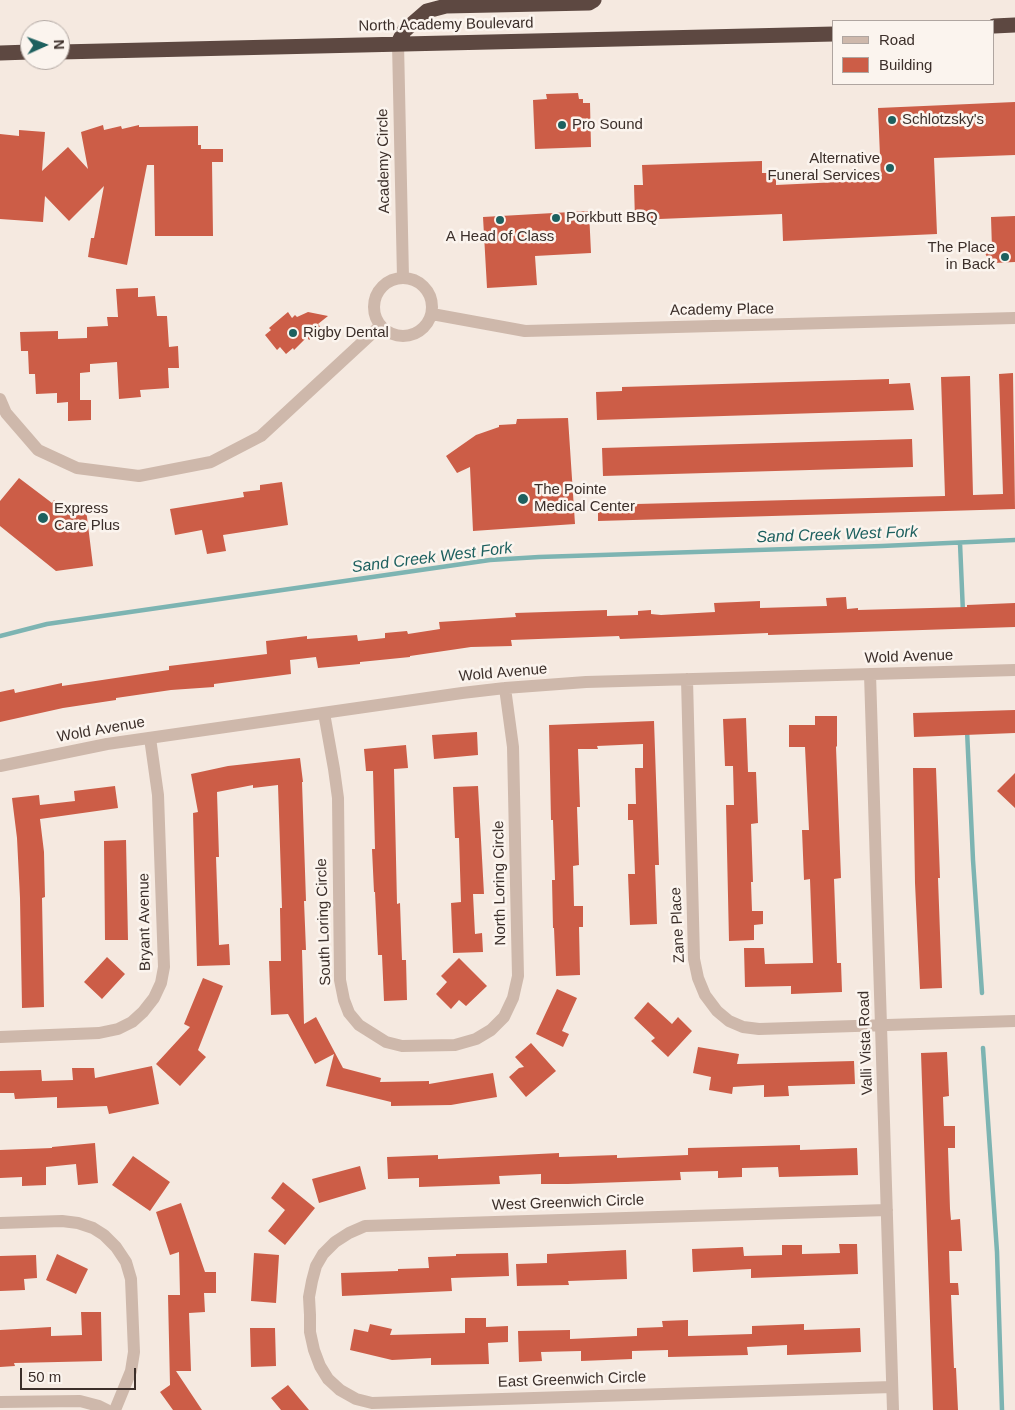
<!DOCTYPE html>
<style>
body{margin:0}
#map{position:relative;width:1015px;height:1410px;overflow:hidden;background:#f5e9e0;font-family:Arial,sans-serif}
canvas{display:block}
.legend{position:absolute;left:832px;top:20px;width:162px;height:65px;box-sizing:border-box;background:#fbf4ee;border:1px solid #afa5a0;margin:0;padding:6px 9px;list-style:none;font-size:15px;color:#3c2f2a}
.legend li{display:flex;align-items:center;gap:10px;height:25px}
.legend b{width:25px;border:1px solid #afa5a0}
.north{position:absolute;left:20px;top:20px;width:50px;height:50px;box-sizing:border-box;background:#fbf4ee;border:1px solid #afa5a0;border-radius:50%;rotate:88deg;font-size:14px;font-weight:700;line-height:20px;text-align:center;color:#3c2f2a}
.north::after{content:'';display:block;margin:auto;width:18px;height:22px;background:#1d605f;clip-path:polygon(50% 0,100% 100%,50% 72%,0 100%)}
.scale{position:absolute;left:20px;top:1368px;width:116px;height:22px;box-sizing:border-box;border:2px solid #3c2f2a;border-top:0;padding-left:6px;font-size:15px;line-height:18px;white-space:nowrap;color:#3c2f2a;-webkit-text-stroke:4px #fbf4ee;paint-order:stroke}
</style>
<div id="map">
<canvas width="1015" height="1410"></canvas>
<ul class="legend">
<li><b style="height:6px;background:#ceb8ab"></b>Road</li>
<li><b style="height:14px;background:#cc5d47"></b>Building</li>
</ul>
<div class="north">N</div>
<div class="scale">50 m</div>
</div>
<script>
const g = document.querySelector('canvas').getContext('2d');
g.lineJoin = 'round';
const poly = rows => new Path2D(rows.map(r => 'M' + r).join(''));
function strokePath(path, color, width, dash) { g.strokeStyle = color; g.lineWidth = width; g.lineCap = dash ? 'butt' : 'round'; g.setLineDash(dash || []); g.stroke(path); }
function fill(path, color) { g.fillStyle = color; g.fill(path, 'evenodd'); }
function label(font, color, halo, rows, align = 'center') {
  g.font = font + ' Arial,sans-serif'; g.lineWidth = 5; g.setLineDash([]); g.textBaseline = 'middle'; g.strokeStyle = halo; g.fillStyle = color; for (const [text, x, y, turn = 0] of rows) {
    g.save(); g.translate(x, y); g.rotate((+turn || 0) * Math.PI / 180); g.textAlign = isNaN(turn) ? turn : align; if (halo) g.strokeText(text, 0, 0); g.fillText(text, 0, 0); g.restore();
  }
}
strokePath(poly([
 [960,543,963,613],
 [0,636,47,624,490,560,539,557,882,546,1015,540],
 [967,730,973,860,982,993],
 [983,1048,997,1252,1002,1410]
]), '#7db4b2', 4.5);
fill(poly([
 [578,93,579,99,583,99,583,103,590,103,591,147,535,149,533,100,547,99,546,94],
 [1015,102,1015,155,934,158,937,234,783,241,782,214,635,220,634,185,643,185,642,165,762,161,762,173,776,173,776,185,881,180,878,108],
 [103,125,104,130,121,126,122,129,139,125,139,127,198,126,198,145,201,145,201,149,223,149,223,162,212,162,213,236,155,236,154,165,147,165,127,265,88,257,91,238,94,238,104,186,69,221,45,196,43,222,0,219,0,134,19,136,19,130,45,132,42,171,68,147,88,169,81,132],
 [589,211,591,253,535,256,537,285,487,288,483,217],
 [1015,216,1015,262,993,263,989,261,985,253,992,249,991,217],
 [138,288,138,297,155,296,157,316,167,316,169,347,178,346,179,368,168,368,169,388,140,390,141,397,119,399,117,362,90,364,90,372,80,373,80,400,91,400,91,420,68,421,68,402,57,403,57,393,36,394,35,374,29,374,28,351,21,351,20,332,58,331,58,339,87,338,87,327,108,326,107,317,118,317,116,289],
 [288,312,292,318,295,315,297,317,308,312,328,316,318,324,322,329,309,340,307,337,294,350,293,348,286,354,280,347,277,350,265,335,271,330,269,328],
 [1013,373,1015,509,598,521,598,505,945,496,941,377,970,376,973,495,1003,494,999,374],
 [889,379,889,384,910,383,914,410,597,420,596,392,622,391,622,387],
 [568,418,575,524,473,531,470,467,457,473,446,456,476,435,499,427,499,425,516,424,517,419],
 [912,439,913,467,603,476,602,448],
 [19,478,52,503,54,500,66,510,86,509,93,566,56,571,0,526,0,501],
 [282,482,288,525,223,535,226,551,207,554,202,530,175,535,170,509,244,497,243,492,260,490,260,485],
 [846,597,847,609,858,608,858,610,967,607,967,605,1015,603,1015,627,768,635,768,633,620,639,619,636,511,640,512,646,471,647,410,656,410,657,360,662,360,664,318,668,316,657,290,660,291,674,214,684,214,687,171,690,116,698,116,700,63,708,0,722,0,692,14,689,15,693,62,683,62,686,169,670,169,666,267,654,266,641,307,636,307,639,357,635,358,641,385,638,385,633,407,631,408,634,440,629,439,622,516,617,515,613,607,610,607,616,638,615,638,611,651,610,651,614,661,615,715,612,714,603,760,601,760,608,827,606,826,598],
 [1015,710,1015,733,914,737,913,713],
 [815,716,837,716,837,746,836,747,841,878,834,879,837,963,841,963,842,992,791,994,791,986,745,987,744,948,764,948,765,964,813,963,810,879,804,880,802,830,809,830,805,747,789,747,789,725,815,725],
 [746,718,748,772,756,772,758,823,751,824,753,882,751,882,752,911,763,911,763,924,754,925,754,940,729,941,726,805,734,805,733,766,725,766,723,719],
 [654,721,659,865,655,865,657,924,630,925,628,874,635,874,633,820,628,820,628,804,636,804,635,768,643,768,643,744,597,746,598,749,578,749,580,807,577,807,579,865,573,866,574,906,583,906,583,927,579,927,580,975,556,976,554,928,553,928,552,880,555,880,553,820,551,820,549,725],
 [477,732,478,755,434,759,432,735],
 [406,745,408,768,394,769,397,904,400,903,402,960,406,960,407,1000,384,1001,382,955,378,955,375,892,374,892,372,849,375,849,373,771,366,771,364,749],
 [300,758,303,782,302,782,306,901,304,901,306,950,302,950,304,1024,316,1017,343,1068,381,1078,380,1082,429,1081,429,1084,493,1073,497,1097,451,1105,391,1106,391,1102,326,1086,334,1054,315,1064,288,1014,271,1015,269,961,281,961,280,908,282,908,278,785,253,788,253,785,217,792,219,857,216,857,219,945,229,944,230,965,197,966,193,813,198,812,191,774,228,766],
 [913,768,936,768,940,878,938,878,942,988,920,989,915,883],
 [1015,773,1015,808,997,791],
 [115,786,118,808,40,819,44,852,45,897,42,898,44,1007,22,1008,20,898,17,838,12,798,39,795,40,805,75,801,74,791],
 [478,786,484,894,473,894,475,934,482,933,483,952,453,953,451,903,461,902,459,838,455,838,453,787],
 [126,840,128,940,105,940,104,841],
 [107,957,125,974,102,999,84,982],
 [459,958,487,986,466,1006,459,1000,451,1009,436,994,447,982,441,976],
 [203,978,223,986,198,1050,206,1057,180,1086,156,1064,190,1027,184,1024],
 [557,989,577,998,562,1031,569,1034,563,1047,536,1034],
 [648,1002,672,1024,678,1017,692,1031,668,1057,651,1041,655,1038,634,1018],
 [531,1043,556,1071,526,1097,509,1077,519,1068,524,1067,515,1057],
 [698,1047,739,1054,737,1064,854,1061,855,1084,788,1086,789,1096,764,1097,764,1085,733,1087,732,1094,709,1090,711,1077,693,1073],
 [947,1052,949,1096,943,1097,944,1126,955,1126,955,1148,948,1148,950,1209,951,1220,960,1219,962,1251,949,1251,950,1283,958,1283,959,1295,951,1295,954,1368,956,1368,958,1410,933,1410,921,1053],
 [152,1066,159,1104,109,1114,107,1106,57,1108,57,1097,15,1099,14,1093,0,1093,0,1071,41,1070,42,1081,73,1080,72,1068,94,1068,95,1078],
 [95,1143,98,1183,78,1185,76,1164,46,1167,46,1185,22,1186,22,1177,0,1178,0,1150,52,1148,52,1147],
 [800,1145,800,1150,857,1148,858,1175,779,1177,778,1167,742,1168,742,1177,718,1178,718,1171,680,1172,681,1180,568,1184,541,1184,541,1174,499,1176,500,1184,419,1187,419,1178,388,1179,387,1157,438,1155,438,1159,559,1153,559,1157,617,1155,617,1158,688,1155,688,1148],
 [133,1156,170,1182,150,1211,112,1185],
 [360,1166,366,1189,319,1203,312,1179],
 [283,1182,315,1208,285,1245,268,1231,285,1210,271,1198],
 [181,1203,205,1272,216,1272,216,1293,204,1293,205,1312,189,1313,191,1371,176,1371,202,1410,173,1410,160,1392,170,1385,168,1295,180,1295,179,1252,170,1255,156,1212],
 [839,1244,857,1244,858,1274,751,1278,751,1269,693,1272,692,1249,743,1247,744,1256,782,1255,782,1245,802,1245,802,1254,840,1253],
 [626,1250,627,1279,568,1281,569,1285,517,1286,516,1264,547,1263,547,1254],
 [254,1253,279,1255,276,1303,251,1301],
 [508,1253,509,1276,451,1278,452,1291,342,1296,341,1273,398,1271,398,1269,429,1268,428,1257,456,1256,456,1254],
 [57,1254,88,1269,76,1294,46,1280],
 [36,1255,37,1278,24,1279,25,1290,0,1291,0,1256],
 [81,1312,101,1312,102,1361,14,1363,15,1366,0,1367,0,1330,51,1327,51,1336,82,1335],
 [465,1318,486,1318,486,1327,508,1326,508,1342,488,1343,489,1364,431,1365,431,1358,392,1360,350,1350,354,1329,368,1332,370,1324,392,1329,390,1335,465,1333],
 [688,1320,688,1336,752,1334,752,1326,804,1324,804,1330,860,1328,861,1352,787,1355,787,1345,747,1347,748,1355,668,1357,668,1350,632,1351,632,1359,581,1361,581,1351,541,1352,542,1361,519,1362,518,1331,570,1330,570,1339,637,1336,637,1328,663,1327,662,1321],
 [250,1328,275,1328,276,1366,251,1367],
 [288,1385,309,1410,281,1410,271,1398]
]), '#cc5d47');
strokePath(poly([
 [398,43,403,278],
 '374 307a29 29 0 1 1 58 0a29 29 0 1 1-58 0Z',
 [432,314,525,331,1015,318],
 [0,399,6,413,38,450,77,468,139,476,211,462,261,436,380,326],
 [870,674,893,1410],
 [687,679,694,959,698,978,705,995,717,1011,729,1021,743,1027,759,1029,1015,1021],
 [324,713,334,769,338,798,340,980,344,1000,349,1013,359,1025,386,1042,402,1046,455,1045,476,1039,491,1030,504,1017,513,998,518,976,513,747,505,688],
 [0,766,107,744,462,693,505,688,586,682,1015,670],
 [0,1037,99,1033,118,1029,132,1022,143,1012,154,998,161,983,164,967,158,795,150,738],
 [887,1210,365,1226,349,1233,335,1242,323,1254,316,1266,312,1281,309,1297,310,1315,310,1332,314,1350,320,1366,328,1379,340,1390,356,1399,372,1403,892,1387],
 [0,1223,62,1221,78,1223,93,1228,104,1235,116,1247,126,1262,131,1279,134,1352,131,1371,115,1410],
 [0,1402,80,1401,99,1406,107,1410]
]), '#ceb8ab', 12);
strokePath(poly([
 [994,26,1015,25],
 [398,43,404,31,427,11,446,6,589,3,594,0],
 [60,52,834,34],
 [0,53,30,52]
]), '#5d4841', 15);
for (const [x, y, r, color] of [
 [892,120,5,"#1d605f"],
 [562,125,5,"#1d605f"],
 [890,168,5,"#1d605f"],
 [556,218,5,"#1d605f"],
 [500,220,5,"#1d605f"],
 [1005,257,5,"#1d605f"],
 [293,333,5,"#1d605f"],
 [523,499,6,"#1d605f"],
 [43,518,6,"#1d605f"]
]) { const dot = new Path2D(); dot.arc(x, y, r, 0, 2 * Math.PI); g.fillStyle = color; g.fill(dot); strokePath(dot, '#fbf4ee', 2); }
label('15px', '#3c2f2a', '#fbf4ee', [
 ["North Academy Boulevard",446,25,-1],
 ["Academy Circle",384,161,-91],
 ["Academy Place",722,310,-1],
 ["Wold Avenue",909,657,-2],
 ["Wold Avenue",503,673,-5],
 ["Wold Avenue",101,730,-10],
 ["North Loring Circle",500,883,-91],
 ["Bryant Avenue",145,922,-91],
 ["South Loring Circle",324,922,-92],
 ["Zane Place",678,925,-93],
 ["Valli Vista Road",866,1043,-92],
 ["West Greenwich Circle",568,1203,-2],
 ["East Greenwich Circle",572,1380,-2]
]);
label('15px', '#3c2f2a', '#fbf4ee', [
 ["Schlotzsky's",902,120],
 ["Pro Sound",572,125],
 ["Alternative",880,159,"right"],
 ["Funeral Services",880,176,"right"],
 ["Porkbutt BBQ",566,218],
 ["A Head of Class",500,237,"center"],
 ["The Place",995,248,"right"],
 ["in Back",995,265,"right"],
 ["Rigby Dental",303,333],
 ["The Pointe",534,490],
 ["Medical Center",534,507],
 ["Express",54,509],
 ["Care Plus",54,526]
], 'left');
label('italic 16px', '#1d605f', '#fbf4ee', [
 ["Sand Creek West Fork",837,535,-2],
 ["Sand Creek West Fork",432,558,-7]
]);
</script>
